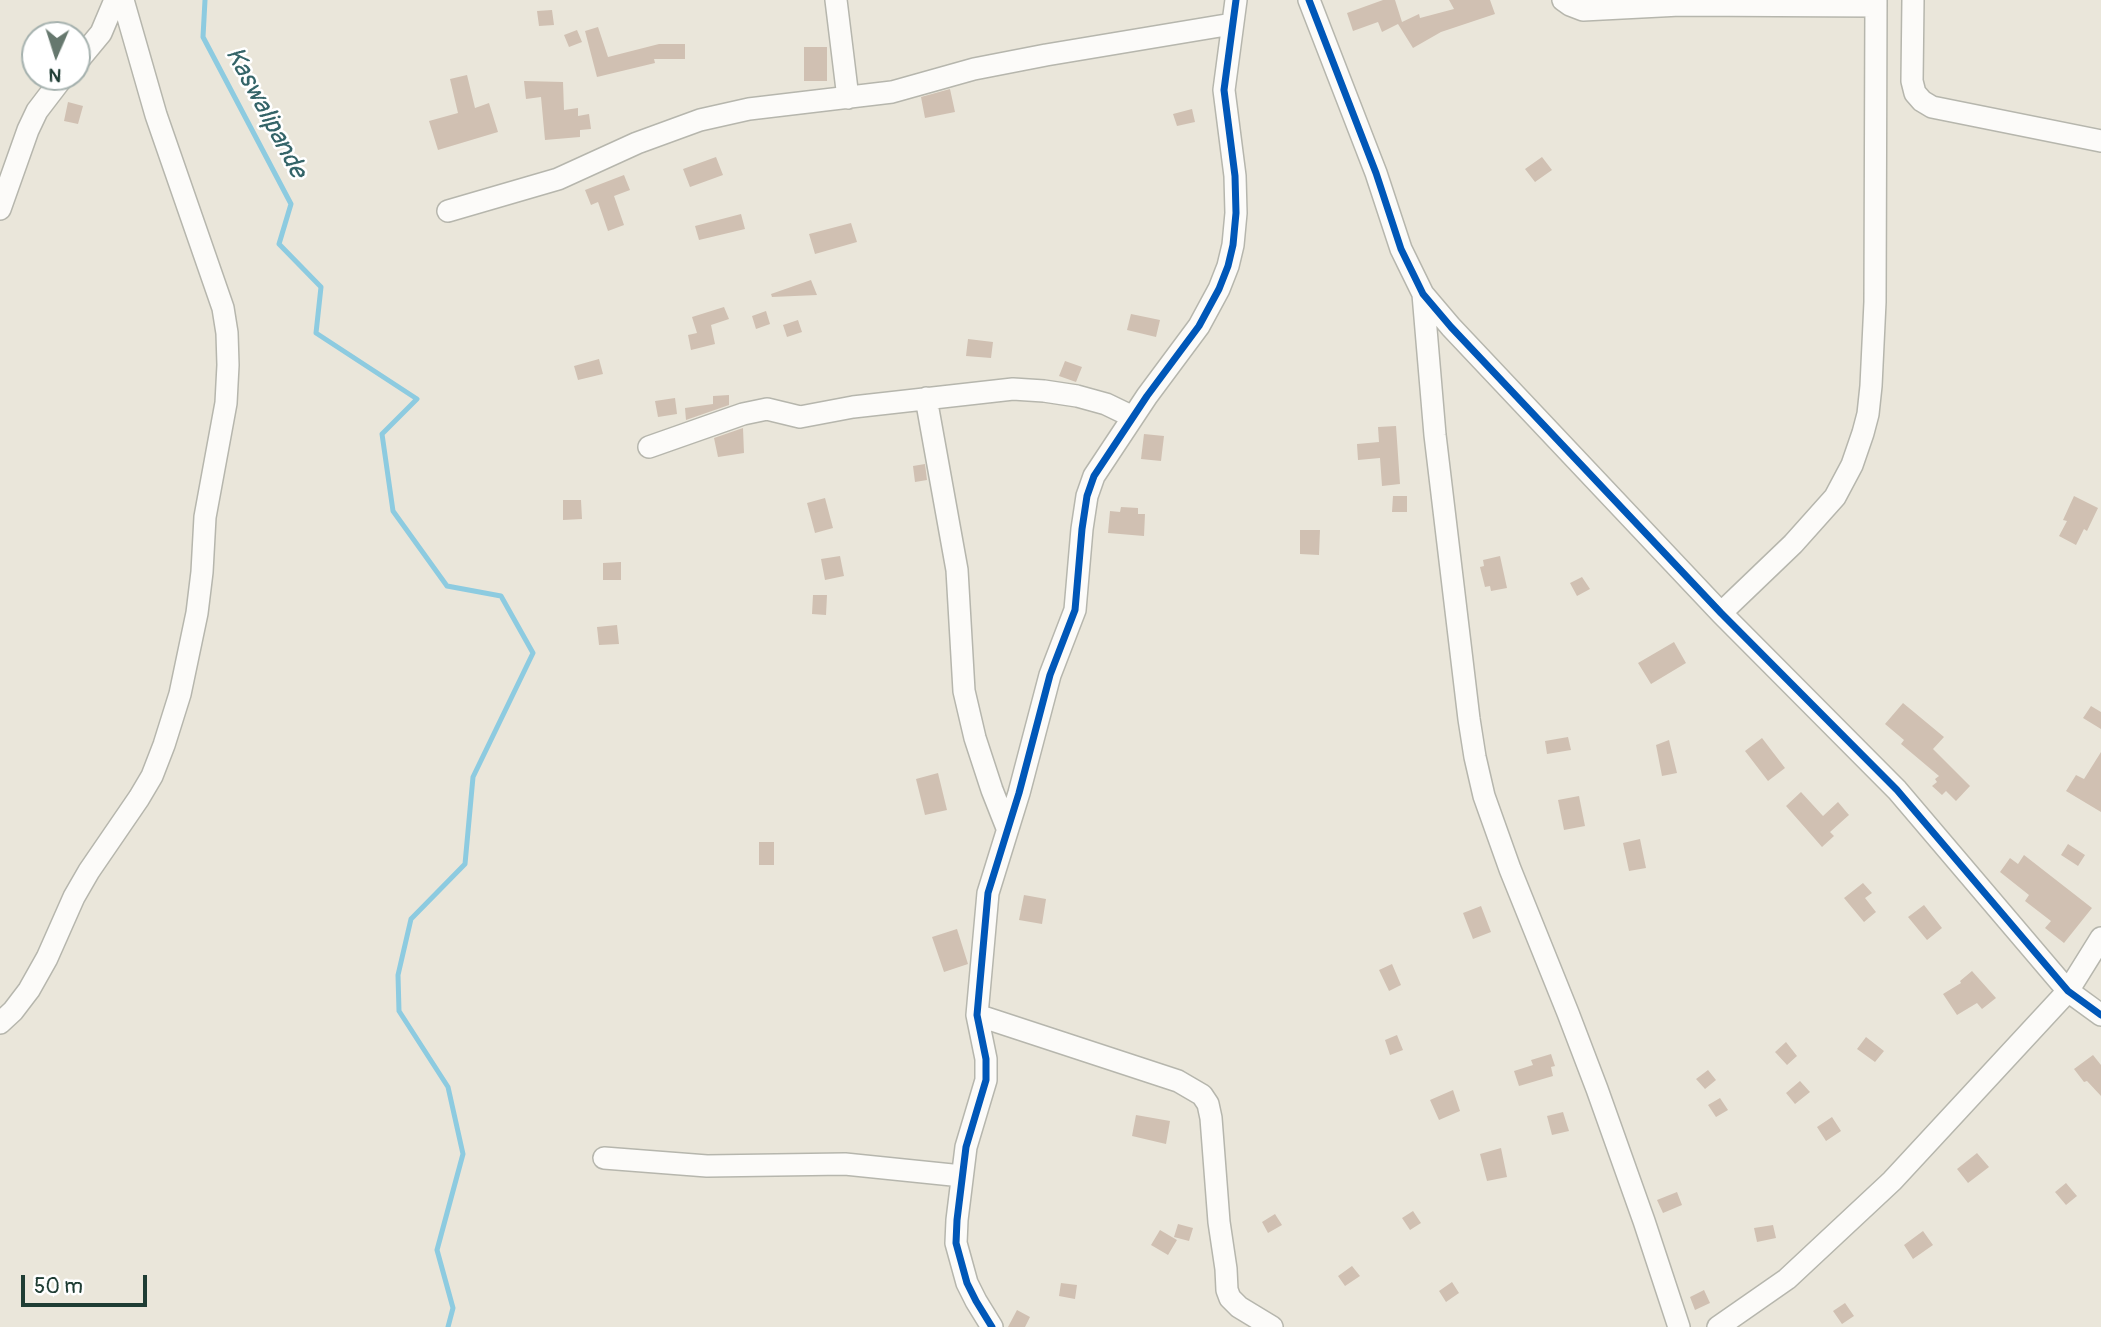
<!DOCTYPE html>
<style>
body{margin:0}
#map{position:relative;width:2101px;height:1327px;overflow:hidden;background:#eae6da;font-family:Pangolin,sans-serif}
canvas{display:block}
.north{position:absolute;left:21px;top:21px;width:70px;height:70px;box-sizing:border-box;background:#fff;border:2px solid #a5b1ae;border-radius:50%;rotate:183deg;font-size:19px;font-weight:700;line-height:28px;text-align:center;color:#1f3d34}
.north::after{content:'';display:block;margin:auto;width:24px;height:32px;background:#66786e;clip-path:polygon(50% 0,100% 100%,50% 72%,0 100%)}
.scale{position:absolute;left:21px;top:1275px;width:126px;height:32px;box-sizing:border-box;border:4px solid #1f3d34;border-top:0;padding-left:9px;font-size:21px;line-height:24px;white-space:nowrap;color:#1f3d34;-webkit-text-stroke:5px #fff;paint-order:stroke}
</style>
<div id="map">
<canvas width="2101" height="1327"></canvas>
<div class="north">N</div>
<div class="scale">50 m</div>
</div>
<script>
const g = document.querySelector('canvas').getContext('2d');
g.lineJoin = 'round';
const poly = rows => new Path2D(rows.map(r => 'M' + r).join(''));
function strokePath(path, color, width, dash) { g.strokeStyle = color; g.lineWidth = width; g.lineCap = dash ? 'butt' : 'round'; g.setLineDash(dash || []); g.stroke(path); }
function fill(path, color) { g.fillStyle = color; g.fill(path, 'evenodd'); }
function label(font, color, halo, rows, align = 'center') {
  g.font = font + ' Pangolin,sans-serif'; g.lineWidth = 5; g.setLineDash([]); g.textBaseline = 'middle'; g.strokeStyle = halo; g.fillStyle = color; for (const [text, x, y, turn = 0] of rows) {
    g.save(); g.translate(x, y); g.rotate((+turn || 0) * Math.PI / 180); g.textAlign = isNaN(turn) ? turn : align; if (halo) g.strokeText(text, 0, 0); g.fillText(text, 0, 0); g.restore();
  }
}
strokePath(poly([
 [205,0,203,37,291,204,279,244,321,287,316,333,417,399,382,434,393,511,447,586,501,596,533,653,473,777,465,864,411,919,398,975,399,1011,448,1087,463,1154,437,1250,453,1308,448,1327]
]), '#8dcbe0', 5);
fill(poly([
 [1383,0,1395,0,1402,22,1419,14,1420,18,1454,9,1449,0,1490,0,1495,14,1441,32,1413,48,1398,24,1382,32,1378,22,1353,31,1347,13],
 [552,10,554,25,539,26,537,11],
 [598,27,608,57,659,44,685,44,685,59,654,59,655,63,597,77,585,31],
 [577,30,582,42,569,47,564,35],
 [804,47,827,47,827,81,804,81],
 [467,75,475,108,489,103,498,132,438,150,429,121,458,113,450,79],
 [524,81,563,82,564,110,578,108,578,116,589,114,591,129,580,130,580,137,545,140,541,97,526,99],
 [950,89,955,112,925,118,921,97],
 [68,102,83,106,78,124,64,121],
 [1192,109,1195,122,1177,126,1173,114],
 [716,157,723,175,690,187,683,169],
 [1542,157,1552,170,1535,182,1525,169],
 [624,175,630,190,614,196,624,225,608,231,598,202,591,205,585,190],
 [741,214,745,229,699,240,695,226],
 [851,223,857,242,815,254,809,234],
 [811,280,817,295,772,297,771,294],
 [724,307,729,319,711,325,715,344,691,350,688,335,697,333,692,317],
 [766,311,770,324,756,329,752,316],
 [1131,314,1160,320,1156,337,1127,330],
 [798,320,802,332,787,337,783,325],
 [968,339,993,342,991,358,966,356],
 [599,359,603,374,578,380,574,366],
 [1065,361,1082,367,1076,382,1059,376],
 [729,395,729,405,686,420,685,408,713,404,713,396],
 [675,398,677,414,658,417,655,401],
 [1396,426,1400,484,1382,486,1380,458,1358,460,1357,444,1379,442,1378,427],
 [743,428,744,453,718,457,714,438],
 [1144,434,1164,436,1161,461,1141,459],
 [925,464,927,480,915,482,913,466],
 [1393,496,1407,496,1407,512,1392,512],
 [2074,496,2098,508,2087,531,2084,529,2076,545,2059,536,2067,521,2063,520],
 [825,498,833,528,815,533,807,503],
 [563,500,581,500,582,519,563,520],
 [1121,507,1138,508,1138,514,1145,514,1144,536,1108,533,1110,511,1120,512],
 [1300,530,1320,530,1319,555,1300,554],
 [840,556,844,576,825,580,821,559],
 [1500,556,1507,588,1491,591,1490,586,1485,587,1480,567,1484,566,1483,560],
 [621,562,621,580,603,580,603,563],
 [1582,577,1590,589,1577,596,1570,583],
 [813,595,827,595,826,615,812,614],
 [617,625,619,644,599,645,597,627],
 [1674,642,1686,663,1651,684,1638,663],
 [1903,703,1944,737,1933,749,1970,786,1956,801,1946,791,1942,795,1932,786,1937,782,1935,779,1939,776,1901,744,1904,740,1885,724],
 [2091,706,2101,712,2101,729,2083,718],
 [1568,737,1571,750,1547,754,1545,741],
 [1762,738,1785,768,1768,781,1745,751],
 [1669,740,1677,773,1662,776,1656,745],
 [2101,752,2101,812,2066,791,2076,775,2084,779],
 [938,773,947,810,925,815,916,779],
 [1801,792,1823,816,1838,802,1849,815,1830,832,1834,836,1822,847,1786,806],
 [1579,796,1585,826,1564,830,1558,800],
 [1640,839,1646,868,1629,871,1623,843],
 [759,842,774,842,774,865,759,865],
 [2068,844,2085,855,2078,866,2061,855],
 [2024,855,2092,908,2064,943,2045,928,2051,921,2025,901,2029,895,2000,872,2010,858,2018,864],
 [1863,883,1872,893,1865,898,1876,912,1864,922,1844,898],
 [1024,895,1046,899,1042,924,1019,920],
 [1924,905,1942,928,1927,940,1908,917],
 [1481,906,1491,932,1473,939,1463,913],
 [957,929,968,964,944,972,932,937],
 [1392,964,1401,985,1389,991,1379,970],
 [1972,971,1996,998,1982,1009,1977,1003,1957,1015,1943,994,1961,983,1960,981],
 [1397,1035,1403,1050,1390,1055,1385,1040],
 [1866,1037,1884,1051,1875,1062,1857,1049],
 [1786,1042,1797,1056,1787,1065,1775,1052],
 [1551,1054,1555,1066,1551,1067,1553,1076,1519,1086,1514,1071,1533,1065,1531,1060],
 [2093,1055,2101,1065,2101,1096,2087,1081,2084,1082,2074,1069],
 [1708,1070,1716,1080,1705,1089,1696,1079],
 [1800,1081,1810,1092,1795,1104,1786,1093],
 [1453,1090,1460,1111,1439,1120,1430,1100],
 [1720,1098,1728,1110,1716,1117,1708,1105],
 [1563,1112,1569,1131,1552,1135,1547,1116],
 [1136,1115,1170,1121,1166,1144,1132,1136],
 [1832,1117,1841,1131,1826,1141,1817,1127],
 [1501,1148,1507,1177,1487,1181,1480,1154],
 [1977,1153,1989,1167,1968,1183,1957,1169],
 [2066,1183,2077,1196,2066,1205,2055,1192],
 [1677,1192,1682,1205,1663,1213,1657,1200],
 [1413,1211,1421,1223,1410,1230,1402,1218],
 [1275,1214,1282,1225,1268,1233,1262,1222],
 [1178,1224,1193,1228,1189,1241,1174,1237],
 [1773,1225,1776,1238,1757,1242,1754,1228],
 [1160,1230,1177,1240,1168,1255,1151,1245],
 [1923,1231,1933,1245,1913,1259,1904,1245],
 [1352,1266,1360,1276,1345,1286,1338,1276],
 [1452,1282,1459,1293,1446,1302,1439,1291],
 [1061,1283,1077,1285,1075,1299,1059,1296],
 [1704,1290,1710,1303,1695,1310,1690,1297],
 [1845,1303,1854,1316,1842,1324,1833,1311],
 [1017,1310,1030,1317,1025,1327,1008,1327]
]), '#d0c0b2');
const minor = poly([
 [836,0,848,98],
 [1309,0,1376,173,1401,249,1423,294,1451,327,1721,613,1897,790,2068,991,2101,1015],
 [1563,0,1570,5,1583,10,1680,5,1876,6],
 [1913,0,1912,81,1915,93,1922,101,1932,107,2101,141],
 [77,62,101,33,115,0],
 [0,209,28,130,37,111,63,77],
 [448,211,558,179,637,143,700,120,749,109,892,92,974,69,1046,55,1232,24],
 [1423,294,1435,435,1469,719,1475,757,1484,796,1510,869,1568,1013,1597,1089,1644,1221,1679,1327],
 [926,398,957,570,964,691,975,738,992,790,1007,828],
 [649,447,743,414,767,409,800,417,853,407,1013,389,1044,391,1077,396,1106,404,1133,417],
 [1721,613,1793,544,1835,497,1852,465,1863,433,1868,414,1871,386,1875,302,1876,0],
 [977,1015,1178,1081,1202,1095,1208,1104,1211,1118,1219,1222,1226,1269,1227,1290,1230,1298,1239,1307,1272,1327],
 [0,1023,13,1011,29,990,47,958,74,897,89,871,139,798,152,776,164,745,180,694,197,613,202,572,205,517,226,403,228,365,227,333,223,308,156,115,123,0],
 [604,1158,707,1166,845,1164,962,1176],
 [992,1327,976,1301,967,1283,956,1243,957,1220,966,1147,986,1080,986,1059,977,1015,988,893,1019,793,1050,675,1075,610,1082,529,1087,496,1094,476,1147,396,1199,326,1219,289,1228,266,1233,245,1236,213,1235,176,1224,90,1236,0],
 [1718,1327,1787,1279,1892,1181,2068,991,2101,938]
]);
strokePath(minor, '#b6b6ad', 24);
strokePath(minor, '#fcfbf9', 21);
strokePath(poly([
 [1309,0,1376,173,1401,249,1423,294,1451,327,1721,613,1897,790,2068,991,2101,1015],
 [992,1327,976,1301,967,1283,956,1243,957,1220,966,1147,986,1080,986,1059,977,1015,988,893,1019,793,1050,675,1075,610,1082,529,1087,496,1094,476,1147,396,1199,326,1219,289,1228,266,1233,245,1236,213,1235,176,1224,90,1236,0]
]), '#0057b8', 7);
label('italic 26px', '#346468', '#fff', [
 ["Kaswalipande",265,113,62]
]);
</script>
